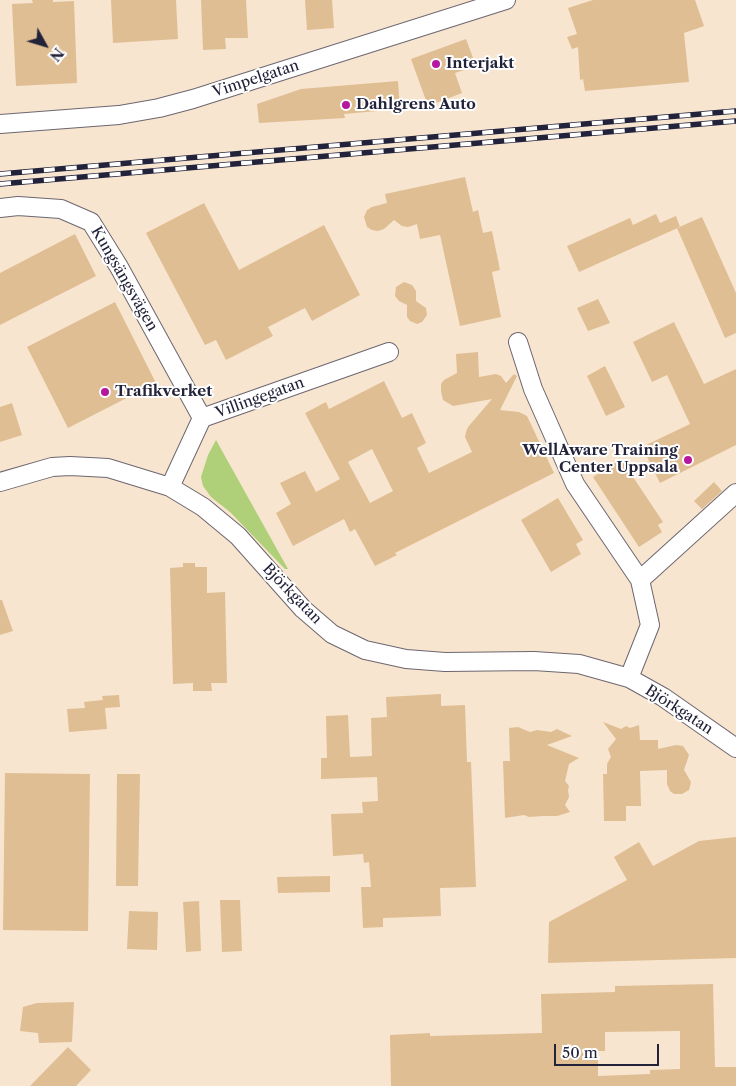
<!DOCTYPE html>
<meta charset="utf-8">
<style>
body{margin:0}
#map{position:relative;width:736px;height:1086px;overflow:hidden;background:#f7e5d0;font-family:"Libre Caslon Text",serif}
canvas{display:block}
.north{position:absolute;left:20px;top:20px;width:50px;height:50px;-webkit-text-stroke:4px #fff;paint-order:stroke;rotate:129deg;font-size:14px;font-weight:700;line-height:20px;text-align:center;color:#22223b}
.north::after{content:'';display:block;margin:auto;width:18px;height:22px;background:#22223b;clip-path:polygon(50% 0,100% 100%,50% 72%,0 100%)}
.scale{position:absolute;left:554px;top:1044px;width:105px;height:22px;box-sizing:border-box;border:2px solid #22223b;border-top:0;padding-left:6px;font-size:15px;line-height:18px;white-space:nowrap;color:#22223b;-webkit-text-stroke:4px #fff;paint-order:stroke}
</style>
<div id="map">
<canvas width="736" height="1086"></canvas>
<div class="north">N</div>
<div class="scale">50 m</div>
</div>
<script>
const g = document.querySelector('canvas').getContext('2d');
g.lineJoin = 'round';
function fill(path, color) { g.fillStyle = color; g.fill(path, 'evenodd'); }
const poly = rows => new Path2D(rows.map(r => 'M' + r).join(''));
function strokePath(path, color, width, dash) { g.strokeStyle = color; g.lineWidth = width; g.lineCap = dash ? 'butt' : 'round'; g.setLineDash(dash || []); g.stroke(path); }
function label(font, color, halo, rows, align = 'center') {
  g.font = font + ' "Libre Caslon Text",serif'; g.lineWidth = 4; g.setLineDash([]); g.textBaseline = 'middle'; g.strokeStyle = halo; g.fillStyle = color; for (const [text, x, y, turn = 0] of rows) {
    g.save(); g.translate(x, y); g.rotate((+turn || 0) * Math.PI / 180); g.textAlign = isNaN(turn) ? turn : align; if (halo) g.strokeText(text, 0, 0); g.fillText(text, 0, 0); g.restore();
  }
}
fill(poly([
 [216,440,288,569,285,569,230,512,211,497,203,486,201,477,208,455]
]), '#afd078');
fill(poly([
 [32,0,53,0,53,2,74,1,77,83,16,86,12,4,33,3],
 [111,0,176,0,178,39,113,43],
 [201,0,246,0,248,38,225,38,226,49,203,50],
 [305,0,332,0,334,28,307,30],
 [593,0,695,0,704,26,684,33,689,82,585,91,583,79,580,80,578,47,572,49,567,37,577,34,568,8],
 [466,39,476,66,455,73,462,93,428,106,411,59],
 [398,81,400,109,344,114,345,118,259,123,257,104,301,89],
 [465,177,473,212,478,210,483,233,492,231,500,270,492,272,501,317,460,326,440,235,420,239,417,224,408,227,402,226,394,220,384,229,378,231,372,230,367,227,364,217,367,210,372,207,387,203,385,194],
 [204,203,239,270,324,225,360,295,312,321,305,308,268,327,273,336,226,360,216,340,205,345,146,233],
 [656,214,660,223,676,216,680,227,579,272,567,246,630,218,633,225],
 [702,217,736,293,736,333,725,338,677,228],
 [75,234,96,276,0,325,0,273],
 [404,282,412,285,416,291,416,301,426,308,427,315,422,322,417,324,410,321,407,317,407,305,399,301,395,296,396,287],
 [598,299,610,323,588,331,577,308],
 [115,302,156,383,68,428,27,347],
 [674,322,704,384,736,369,736,445,660,483,642,447,690,424,667,375,652,382,633,342],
 [478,352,479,377,496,374,501,376,506,383,514,374,517,376,500,410,519,412,527,416,554,473,395,553,397,555,375,566,355,529,350,532,344,519,293,546,276,513,291,504,280,483,305,471,316,492,340,479,305,413,326,402,329,409,384,381,402,418,412,413,426,443,417,448,429,473,472,452,465,437,466,432,468,427,492,399,453,406,443,400,441,391,441,384,444,380,457,373,456,354],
 [372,449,393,491,370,503,348,462],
 [605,366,625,407,606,416,587,376],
 [12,403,22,435,0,442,0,407],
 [621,459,663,522,658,525,662,532,639,547,593,477],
 [714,482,722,491,702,509,694,501],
 [558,498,583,540,576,544,581,554,551,572,521,520],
 [183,563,195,563,195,567,207,567,207,593,225,592,227,683,211,683,212,691,193,691,193,683,173,684,170,568,183,567],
 [0,600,2,600,13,631,0,635],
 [441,694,441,706,465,705,467,762,471,762,476,887,440,888,441,916,383,918,383,927,363,928,361,887,371,887,369,862,364,863,363,854,333,856,331,814,363,813,362,802,378,801,377,777,321,779,321,758,327,758,326,716,348,715,350,757,372,756,371,718,387,717,386,697],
 [119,695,120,707,105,708,107,729,69,732,67,709,85,708,84,702,103,700,102,696],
 [603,722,621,729,626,726,630,728,639,725,640,740,658,740,658,749,676,745,683,746,689,755,684,770,691,782,689,790,682,794,674,794,670,791,667,784,667,770,640,771,641,806,626,806,626,821,604,821,603,774,607,774,607,764,611,757,608,749,616,739],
 [518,727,530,732,537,730,551,732,557,729,572,736,547,745,579,758,569,764,565,781,569,786,568,790,569,797,565,805,570,812,557,816,543,816,529,817,524,815,505,818,503,761,510,761,509,728],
 [5,773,90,774,88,931,3,930],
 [117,774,140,774,138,886,116,886],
 [736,837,736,958,548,963,549,922,627,880,614,857,639,842,653,866,699,841],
 [330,876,330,892,278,893,277,877],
 [220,900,240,900,242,951,222,952],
 [199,901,201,951,186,952,183,902],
 [129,911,158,912,157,950,127,949],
 [713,984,715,1067,736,1067,736,1086,391,1086,390,1035,430,1033,430,1036,542,1033,541,994,615,992,615,986],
 [680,1031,680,1069,650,1070,650,1074,598,1076,598,1051,605,1051,605,1032],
 [74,1002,72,1042,39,1043,38,1033,20,1031,23,1007,37,1003],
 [68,1047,91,1070,76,1086,30,1086]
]), '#e0be93');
const minor = poly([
 [0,124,119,115,159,108,193,99,506,0],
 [0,208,18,206,61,209,91,222,119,267,202,418],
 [518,342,533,389,575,484,640,580,650,625,629,678],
 [0,482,52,467,70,466,108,468,170,487,203,507,238,536,303,609,332,634,365,650,406,659,445,662,534,661,579,664,629,678,663,697,736,748],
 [170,487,202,418,389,352],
 [640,580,736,493]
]);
strokePath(minor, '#6d666f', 20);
strokePath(minor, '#fff', 18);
const rail = poly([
 [0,174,736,111],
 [0,184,736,121]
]);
strokePath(rail, '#22223b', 5.5);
strokePath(rail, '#fff', 4, [11]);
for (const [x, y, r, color] of [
 [436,64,5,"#b5179e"],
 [346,105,5,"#b5179e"],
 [105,392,5,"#b5179e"],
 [688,460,5,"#b5179e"]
]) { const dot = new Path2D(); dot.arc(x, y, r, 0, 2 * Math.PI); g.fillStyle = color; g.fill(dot); strokePath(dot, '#fff', 2); }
label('bold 15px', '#22223b', '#fff', [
 ["Interjakt",446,64],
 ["Dahlgrens Auto",356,105],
 ["Trafikverket",115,392],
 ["WellAware Training",678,451,"right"],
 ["Center Uppsala",678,468,"right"]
], 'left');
label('15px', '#22223b', '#fff', [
 ["Vimpelgatan",256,79,-18],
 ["Kungsängsvägen",124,279,60],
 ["Villingegatan",260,398,-20],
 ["Björkgatan",292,594,46],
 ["Björkgatan",679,710,33]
]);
</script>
